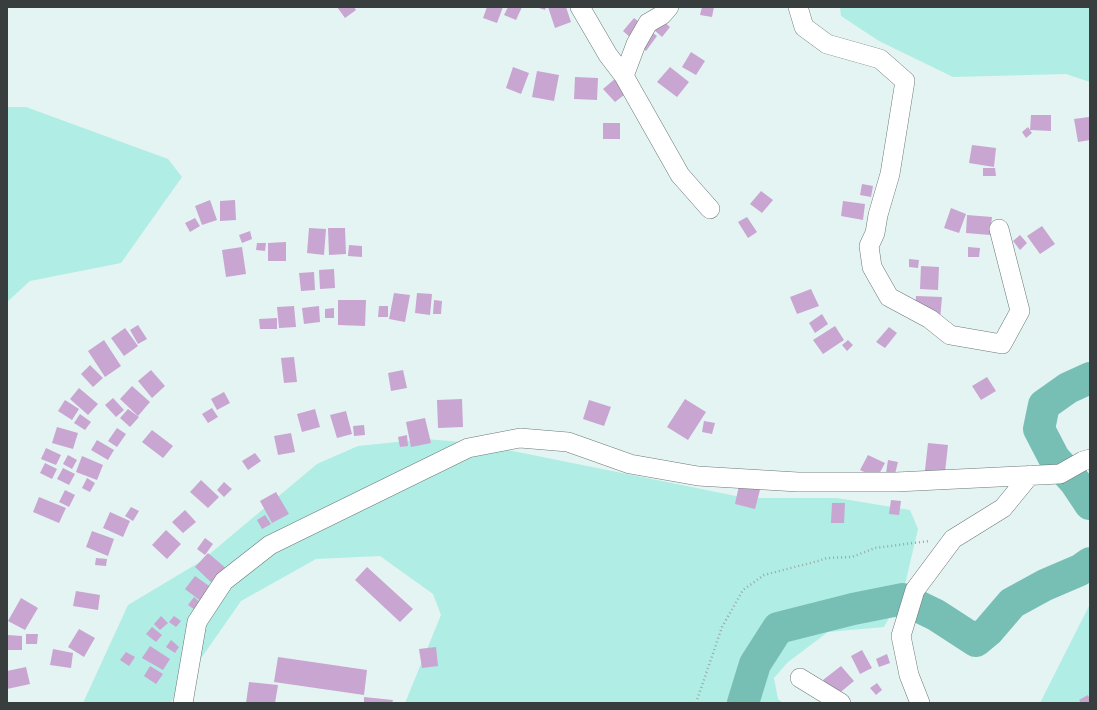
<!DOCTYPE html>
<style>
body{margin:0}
#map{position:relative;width:1097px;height:710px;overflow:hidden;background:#e4f4f2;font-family:Cabin,sans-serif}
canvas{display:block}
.frame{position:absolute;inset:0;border:8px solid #373e3d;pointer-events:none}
</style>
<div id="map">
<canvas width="1097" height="710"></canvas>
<div class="frame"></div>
</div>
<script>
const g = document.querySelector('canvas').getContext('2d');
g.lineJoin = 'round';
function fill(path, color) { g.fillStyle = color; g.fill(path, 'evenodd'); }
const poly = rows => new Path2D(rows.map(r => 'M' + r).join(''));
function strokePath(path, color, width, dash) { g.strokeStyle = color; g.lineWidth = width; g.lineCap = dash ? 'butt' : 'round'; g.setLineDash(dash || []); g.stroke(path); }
fill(poly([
 [840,7,1090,7,1090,82,1066,74,953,77,879,41,841,16],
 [7,107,26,107,168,159,182,177,121,263,30,281,7,302],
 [426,439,473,443,746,498,837,498,910,510,918,529,903,593,884,627,828,632,788,662,774,678,778,699,783,703,405,703,441,615,433,594,380,556,316,559,241,601,170,703,83,703,128,605,200,562,317,464,358,446],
 [1090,604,1090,703,1040,703]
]), '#b0ede4');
strokePath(poly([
 [1090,378,1068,388,1044,405,1039,429,1054,458,1076,483,1090,504],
 [743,703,755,664,778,628,853,609,903,599,936,615,976,641,988,631,1012,603,1045,585,1080,570,1090,563]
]), '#77beb5', 32);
fill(poly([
 [337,7,354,7,356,10,345,18],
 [487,7,503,7,497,23,483,18],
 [508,7,522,7,516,20,504,15],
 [536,7,546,7,545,10],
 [548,7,566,7,571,22,555,28],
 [702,7,714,7,712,17,700,15],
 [634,18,657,36,646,51,623,31],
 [662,20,670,27,662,37,653,29],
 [691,52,705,61,696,75,682,67],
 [513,67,529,73,521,94,506,88],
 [670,67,689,82,677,97,657,82],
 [537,71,559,75,554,101,532,97],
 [575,77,598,78,597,100,574,99],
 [616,78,628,92,615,102,603,89],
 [1031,115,1051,115,1051,131,1030,130],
 [1089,117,1090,140,1078,142,1074,119],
 [603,123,620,123,620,139,603,139],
 [1028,127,1032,133,1026,138,1022,132],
 [972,145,996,148,994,167,969,163],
 [983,168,995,168,996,176,983,176],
 [862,184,873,186,871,197,860,195],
 [761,191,773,200,762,213,750,204],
 [210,200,217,220,202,225,195,206],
 [235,200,236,220,220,221,220,201],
 [843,201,865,204,863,220,841,216],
 [951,208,966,214,959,233,944,228],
 [967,215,992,217,990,235,966,233],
 [747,217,757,232,748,238,738,222],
 [195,218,200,226,190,232,185,223],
 [1042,226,1055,244,1040,254,1027,236],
 [309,228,326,229,324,255,307,253],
 [328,228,345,228,346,254,329,255],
 [250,231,252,239,242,243,239,235],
 [1020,235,1027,243,1020,250,1013,241],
 [286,242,286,261,268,261,268,243],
 [257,243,266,243,265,251,256,250],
 [349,245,362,246,362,257,348,256],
 [242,247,246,274,226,277,222,250],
 [968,247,980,248,979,257,968,257],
 [909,259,919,260,918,268,909,267],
 [921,266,939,267,938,290,920,289],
 [334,269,335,288,320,289,319,270],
 [314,272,315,290,301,291,299,273],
 [811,289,819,306,797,314,790,297],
 [394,293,410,295,405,322,389,319],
 [417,293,432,294,430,315,415,313],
 [916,296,942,297,940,320,914,319],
 [338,300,366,300,365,326,338,325],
 [434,300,442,301,441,314,433,314],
 [294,306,296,327,279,328,277,307],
 [319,306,320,322,304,324,302,308],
 [379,306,388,306,388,317,378,317],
 [334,308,334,318,325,318,325,309],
 [822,314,828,324,815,333,809,323],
 [277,318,277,329,260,329,259,319],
 [138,325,147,339,138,344,130,330],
 [835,326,844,340,823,354,813,340],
 [889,327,897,333,885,348,876,342],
 [125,328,138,346,124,356,111,338],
 [104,340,121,366,105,377,88,351],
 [848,340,853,345,847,351,842,345],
 [294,357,297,382,284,383,281,358],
 [90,365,103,378,93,387,81,374],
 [151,370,165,386,152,398,138,381],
 [403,370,407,388,391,391,388,373],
 [987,377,996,391,981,400,972,386],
 [132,386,150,402,138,416,120,399],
 [79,388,98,404,88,415,70,399],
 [224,392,230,403,217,410,211,399],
 [113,398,124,410,116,417,105,405],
 [462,399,463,427,438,428,437,400],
 [685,399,706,412,688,440,667,427],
 [65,400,79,409,72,420,58,411],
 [589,400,611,407,604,426,583,419],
 [212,408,218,417,208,423,202,414],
 [128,409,139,417,130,427,120,418],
 [315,409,320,427,302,432,297,414],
 [346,411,352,434,337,438,330,415],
 [80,414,91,422,85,430,74,423],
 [425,418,431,443,411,447,406,422],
 [704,421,715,423,712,434,702,432],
 [364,425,365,435,354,436,353,426],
 [57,427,78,433,73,449,52,443],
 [117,428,126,434,117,447,108,441],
 [152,430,173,446,163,458,142,442],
 [291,433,295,452,278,455,274,436],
 [407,435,408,446,400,447,398,437],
 [97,440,114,450,108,460,91,450],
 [928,443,948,445,944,481,924,479],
 [46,448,61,455,56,465,41,459],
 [255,453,261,461,248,470,242,461],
 [68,455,77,460,72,469,63,464],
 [868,455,885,463,877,478,860,470],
 [82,456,103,465,97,480,76,472],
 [888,460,898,462,895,474,886,473],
 [45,463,57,469,52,479,40,473],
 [63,468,75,474,69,485,57,479],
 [87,478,95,483,90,492,82,488],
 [201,480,219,497,208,508,190,492],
 [740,481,761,486,755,509,735,504],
 [224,482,232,489,224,497,217,490],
 [65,490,75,495,69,507,59,502],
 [276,492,289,514,272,523,260,501],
 [39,497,66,508,59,523,33,512],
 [891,500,901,501,899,515,889,514],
 [832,503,845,503,844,523,831,523],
 [131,507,139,511,133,521,125,516],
 [185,510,196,522,183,533,172,522],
 [110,512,130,521,123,537,103,528],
 [265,515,271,524,262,529,257,520],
 [166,530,181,544,167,559,152,545],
 [92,531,114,539,108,556,86,547],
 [205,538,213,544,205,555,197,549],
 [208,553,228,570,214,585,195,567],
 [96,558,107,559,106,566,95,565],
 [367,567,413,609,400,622,355,580],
 [195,576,212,588,202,602,185,589],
 [76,591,100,595,98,610,73,606],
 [194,597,201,603,195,610,188,605],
 [21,598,38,608,25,630,8,621],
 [161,616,168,623,160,630,154,624],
 [174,616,181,621,176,627,169,622],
 [152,627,162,635,156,642,146,634],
 [79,629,95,638,84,657,68,647],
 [26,634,38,634,37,644,26,644],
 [7,635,22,636,22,650,7,650],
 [171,640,179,647,175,653,166,647],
 [150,646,170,659,163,670,142,658],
 [436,647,438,666,422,668,419,649],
 [53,649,73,653,71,668,50,665],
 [862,650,872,668,860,674,851,656],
 [126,652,135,657,129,666,120,660],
 [887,654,890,663,879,667,876,659],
 [278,657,367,670,364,695,274,682],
 [150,666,163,674,156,684,144,676],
 [841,666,854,681,837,695,823,680],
 [26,667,30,684,7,689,7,671],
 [249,682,278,685,275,703,246,703],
 [877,683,882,690,876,695,870,688],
 [1088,695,1090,700,1090,703,1081,703,1079,700],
 [364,697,393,700,392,703,364,703]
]), '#c9a5d1');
const minor = poly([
 [580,7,608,55,624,76,680,175,710,209],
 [798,7,804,27,827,44,880,59,905,81,890,174,878,215,875,233,869,246,872,267,889,297,930,319,950,335,1002,344,1020,311,999,229],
 [624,76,636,44,648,23,662,15,669,7],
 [800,678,841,703],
 [183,703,197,622,224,581,270,545,468,448,520,438,568,442,630,464,698,476,798,482,896,482,1060,474,1083,461,1090,459],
 [920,703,909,675,901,636,915,590,953,539,1003,508,1030,475]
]);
strokePath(minor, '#6b7977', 20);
strokePath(poly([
 [696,703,722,627,743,590,764,575,818,561,827,558,852,557,875,548,929,541]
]), '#9ca8a6', 2.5, [1, 3]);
strokePath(minor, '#fff', 19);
</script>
